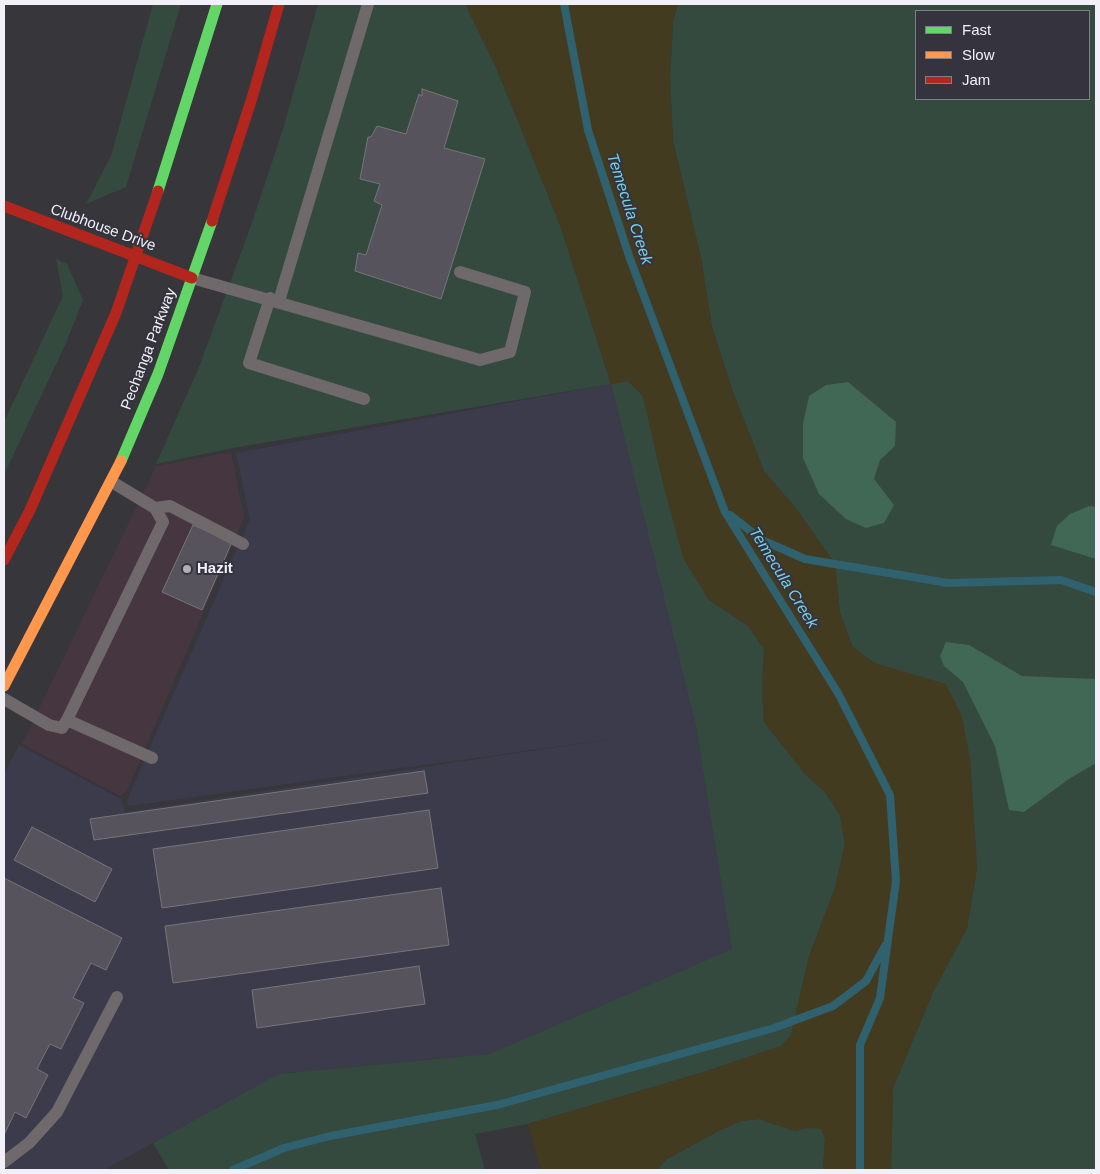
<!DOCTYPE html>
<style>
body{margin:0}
#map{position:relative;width:1100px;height:1174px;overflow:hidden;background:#36363b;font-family:Arial,sans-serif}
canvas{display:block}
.frame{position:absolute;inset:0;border:5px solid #f1f0f8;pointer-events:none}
.legend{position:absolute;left:915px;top:10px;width:175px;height:90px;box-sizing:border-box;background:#34333e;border:1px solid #807f88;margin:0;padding:6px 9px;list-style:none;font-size:15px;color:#f1f0f8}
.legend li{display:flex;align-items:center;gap:10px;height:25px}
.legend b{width:25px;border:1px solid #807f88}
</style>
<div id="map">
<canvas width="1100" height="1174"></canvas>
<div class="frame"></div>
<ul class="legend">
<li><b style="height:6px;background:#63d668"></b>Fast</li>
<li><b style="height:6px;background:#ff974d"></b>Slow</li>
<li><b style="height:6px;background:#b3261e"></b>Jam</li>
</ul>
</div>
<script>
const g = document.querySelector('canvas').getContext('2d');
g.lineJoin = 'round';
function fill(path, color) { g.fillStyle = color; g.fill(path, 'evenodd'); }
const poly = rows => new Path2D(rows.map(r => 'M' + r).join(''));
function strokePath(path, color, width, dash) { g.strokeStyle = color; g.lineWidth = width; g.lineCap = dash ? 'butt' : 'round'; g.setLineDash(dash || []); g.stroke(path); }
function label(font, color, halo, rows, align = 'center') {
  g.font = font + ' Arial,sans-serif'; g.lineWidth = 4; g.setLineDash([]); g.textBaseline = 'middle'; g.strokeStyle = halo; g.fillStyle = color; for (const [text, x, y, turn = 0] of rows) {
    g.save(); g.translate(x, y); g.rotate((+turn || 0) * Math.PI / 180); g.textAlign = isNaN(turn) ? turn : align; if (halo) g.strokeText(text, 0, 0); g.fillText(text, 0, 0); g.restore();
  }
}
fill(poly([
 [231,452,244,517,127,791,120,796,22,744,156,466]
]), '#463640');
fill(poly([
 [611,384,696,727,732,949,489,1054,278,1074,104,1170,4,1170,4,774,19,745,121,799,125,812,611,739,129,806,127,800,250,519,236,453]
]), '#3c3b4b');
fill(poly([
 [153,4,181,4,126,187,86,204,111,156],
 [318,4,465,4,496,67,560,225,611,384,628,381,643,396,664,487,708,599,748,626,764,649,762,688,764,722,806,775,825,792,840,815,845,844,835,888,809,956,791,1035,781,1046,704,1072,528,1124,475,1134,485,1170,169,1170,153,1143,278,1074,489,1054,732,949,696,727,611,384,233,448,156,464,199,367,252,223,283,129],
 [678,4,1096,4,1096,1170,891,1170,893,1088,933,992,967,928,977,868,970,759,909,674,874,663,852,646,840,613,835,564,798,511,764,471,733,392,712,327,701,258,673,141,670,79,673,21],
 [916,11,1089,11,1089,99,916,99],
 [56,259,67,264,83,300,66,343,4,475,4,422,63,296],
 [759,1119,795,1131,807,1128,821,1128,825,1139,823,1170,657,1170,667,1159,720,1130,741,1121]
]), '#344a3f');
fill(poly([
 [848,382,896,422,895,446,880,460,874,479,894,505,884,523,866,528,846,519,819,494,803,458,803,423,809,396,826,385],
 [1089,506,1096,507,1096,559,1051,545,1057,526,1070,514],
 [946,642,969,645,1022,676,1096,679,1096,763,1069,779,1024,812,1009,810,995,746,963,682,944,666,940,656]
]), '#416755');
fill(poly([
 [465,4,678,4,673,21,670,79,673,141,701,258,712,327,733,392,764,471,798,511,835,564,840,613,852,646,874,663,946,684,962,716,970,759,977,868,967,928,933,992,893,1088,891,1170,823,1170,825,1139,821,1129,807,1128,795,1131,759,1119,741,1121,720,1130,667,1159,657,1170,541,1170,528,1124,704,1072,781,1046,791,1035,809,956,835,888,845,844,840,815,825,792,806,775,764,722,762,688,764,649,748,626,708,599,683,558,664,487,643,396,628,381,611,384,560,225,496,67]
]), '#433b20');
strokePath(poly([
 [564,4,588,130,629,256,725,512,838,693,890,795,896,881,880,998,860,1045,860,1170],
 [730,515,762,540,805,559,948,583,1061,580,1096,592],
 [233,1170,284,1148,330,1136,497,1105,774,1028,833,1006,866,981,885,946]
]), '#30616e', 8);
const building = poly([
 [422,89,458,101,444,148,485,159,441,299,355,271,358,253,366,255,382,205,374,201,380,184,360,179,368,137,371,137,377,126,406,134,419,94,422,96,422,89],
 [193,525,232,542,202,610,162,592,193,525],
 [424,771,428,793,94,840,90,819,424,771],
 [429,810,438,868,162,908,153,849,429,810],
 [32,827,112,869,95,902,14,860,32,827],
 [4,878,122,938,106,970,91,963,73,998,84,1003,61,1049,50,1044,44,1055,37,1069,48,1075,26,1118,15,1112,4,1135,4,878],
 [441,888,449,945,173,983,165,926,441,888],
 [419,966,425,1004,257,1028,252,990,419,966]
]);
fill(building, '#57535c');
strokePath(building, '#76757a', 1);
strokePath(poly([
 [192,278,480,360,510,352,525,292,460,272],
 [270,298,249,363,364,399],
 [279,301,368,4],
 [155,508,170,506,243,544],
 [4,699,49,725,62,728,67,720,163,522,155,508,112,482],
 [67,720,152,758],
 [4,1162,29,1143,57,1112,117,997]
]), '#6f696b', 12);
strokePath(poly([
 [158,191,217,4],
 [121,461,158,374,212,221]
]), '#63d668', 11);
strokePath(poly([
 [4,686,121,461]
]), '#ff974d', 11);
strokePath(poly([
 [4,206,192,278],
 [212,221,252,98,279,4],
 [4,560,30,510,116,313,158,191]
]), '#b3261e', 11);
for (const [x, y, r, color] of [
 [187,569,5,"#b0afb6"]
]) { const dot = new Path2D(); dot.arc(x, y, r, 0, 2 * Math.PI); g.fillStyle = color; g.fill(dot); strokePath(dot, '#34333e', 2); }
label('15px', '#f1f0f8', '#34333e', [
 ["Clubhouse Drive",103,228,20],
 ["Pechanga Parkway",149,349,-69]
]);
label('bold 15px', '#f1f0f8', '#34333e', [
 ["Hazit",197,569]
], 'left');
label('italic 16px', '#77d0e6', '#34333e', [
 ["Temecula Creek",629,209,72],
 ["Temecula Creek",783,578,58]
]);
</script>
